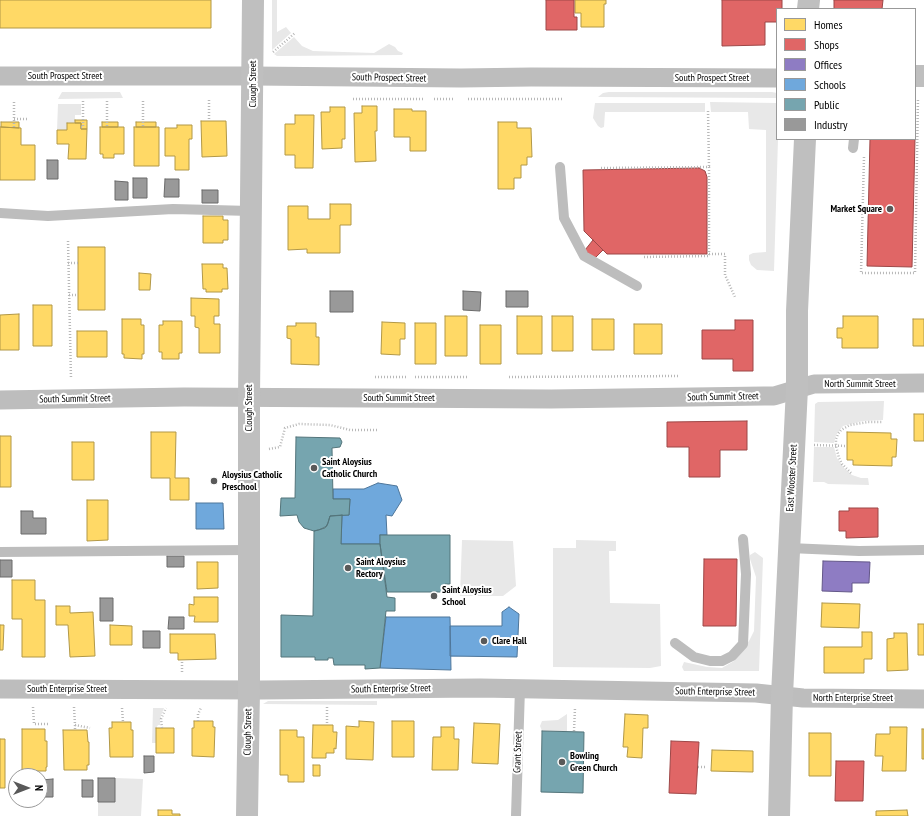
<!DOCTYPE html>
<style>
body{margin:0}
#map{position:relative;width:924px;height:816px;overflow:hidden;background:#fff;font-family:"PT Sans Narrow",sans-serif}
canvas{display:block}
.legend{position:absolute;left:776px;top:8px;width:140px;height:132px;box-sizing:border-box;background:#fff;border:1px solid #999;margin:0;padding:5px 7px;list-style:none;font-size:12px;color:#000}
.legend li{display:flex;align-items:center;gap:8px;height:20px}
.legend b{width:20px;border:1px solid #999}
.north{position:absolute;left:8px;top:768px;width:40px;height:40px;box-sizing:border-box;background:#fff;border:1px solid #999;border-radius:50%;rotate:90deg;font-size:11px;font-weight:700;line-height:16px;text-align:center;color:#000}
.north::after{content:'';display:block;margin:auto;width:14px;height:18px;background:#595959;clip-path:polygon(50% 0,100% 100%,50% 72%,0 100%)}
</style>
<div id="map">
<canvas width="924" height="816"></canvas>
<ul class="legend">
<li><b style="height:11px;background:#ffd966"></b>Homes</li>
<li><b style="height:11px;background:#e06666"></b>Shops</li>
<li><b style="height:11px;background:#8e7cc3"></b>Offices</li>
<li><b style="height:11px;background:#6fa8dc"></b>Schools</li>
<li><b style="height:11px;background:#76a5af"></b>Public</li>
<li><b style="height:11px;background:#999"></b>Industry</li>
</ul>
<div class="north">N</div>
</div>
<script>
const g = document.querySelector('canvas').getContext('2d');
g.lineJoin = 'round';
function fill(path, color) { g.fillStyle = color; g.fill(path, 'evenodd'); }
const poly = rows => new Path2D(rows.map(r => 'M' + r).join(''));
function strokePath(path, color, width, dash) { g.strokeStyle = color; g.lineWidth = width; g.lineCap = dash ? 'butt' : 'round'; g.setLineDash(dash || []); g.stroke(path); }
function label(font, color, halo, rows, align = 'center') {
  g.font = font + ' "PT Sans Narrow",sans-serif'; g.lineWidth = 4; g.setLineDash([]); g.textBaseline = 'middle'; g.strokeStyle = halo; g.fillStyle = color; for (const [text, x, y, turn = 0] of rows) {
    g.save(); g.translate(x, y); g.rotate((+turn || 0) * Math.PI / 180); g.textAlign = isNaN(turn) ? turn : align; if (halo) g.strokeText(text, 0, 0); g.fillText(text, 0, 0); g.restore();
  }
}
fill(poly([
 [272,0,277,0,277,32,286,27,291,33,272,50],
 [294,37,302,46,313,51,374,53,389,44,395,47,398,51,403,53,402,55,281,56,277,56,274,54],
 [62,92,120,92,123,98,58,99],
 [609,92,772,92,777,93,777,98,598,97,603,93],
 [710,102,777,103,777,139,778,139,774,271,757,270,751,265,749,260,749,255,753,253,766,252,766,130,749,129,748,112,711,112],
 [595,103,705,103,705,112,605,112,604,127,601,128,598,126,593,118],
 [58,104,81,104,81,115,75,115,75,123,67,123,67,130,57,130],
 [884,401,883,420,863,421,843,426,836,435,834,443,814,442,815,404,818,402],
 [814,447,834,447,837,458,844,468,852,475,861,478,868,478,869,485,828,484,824,482,813,482],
 [462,540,513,541,516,586,503,596,460,596],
 [576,540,616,541,616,551,609,551,610,603,660,604,661,666,650,668,553,667,553,548,576,548],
 [755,552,763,558,759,671,684,671,682,667,684,662,707,667,722,668,734,661,749,641,754,631,756,577,750,559,750,555],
 [268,701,377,701,377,705,263,704],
 [153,708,164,708,160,718,160,725,158,725,156,728,156,743,152,743],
 [567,714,567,731,542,731,540,726,542,721,558,720],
 [115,778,143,779,141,816,98,816,98,802,115,802]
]), '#e8e8e8');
const homes = poly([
 [0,0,211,0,211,28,0,28,0,0],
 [575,0,606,0,606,4,604,4,604,27,581,27,581,13,575,13,575,0],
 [362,106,377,106,377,131,375,131,376,161,355,162,354,113,362,113,362,106],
 [330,107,345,107,345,139,342,139,342,148,322,149,321,112,330,112,330,107],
 [394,109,412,109,412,111,426,111,426,151,410,151,410,137,394,137,394,109],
 [295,115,314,115,313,168,295,168,295,155,285,155,285,124,295,124,295,115],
 [75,120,87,120,87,129,81,129,81,123,75,123,75,120],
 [201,121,226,121,227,156,202,157,201,121],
 [1,122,19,122,19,128,1,127,1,122],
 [102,122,118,122,118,127,102,127,102,122],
 [136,122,156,122,156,127,136,127,136,122],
 [498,122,517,122,517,128,531,128,532,157,527,157,527,165,521,165,521,178,514,178,514,189,498,189,498,122],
 [67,123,81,123,81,129,87,129,86,159,68,159,69,144,57,144,57,130,67,130,67,123],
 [177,125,192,125,192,139,189,139,189,170,175,170,175,156,165,156,165,128,177,128,177,125],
 [0,127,21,128,21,145,35,145,35,180,0,180,0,127],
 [100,127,124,127,124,154,114,154,114,158,103,158,103,154,100,154,100,127],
 [134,127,159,127,159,166,134,166,134,127],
 [330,204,351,204,351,225,340,225,340,253,307,253,307,249,288,250,288,206,308,206,308,219,330,219,330,204],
 [203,216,223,216,223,220,228,220,228,240,223,240,223,243,203,243,203,216],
 [78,247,105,247,105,310,78,310,78,247],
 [202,264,223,264,223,268,227,268,228,289,222,289,222,292,206,292,206,289,203,289,202,264],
 [139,273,151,274,150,290,139,290,139,273],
 [191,298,219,299,219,316,214,316,214,324,220,324,220,353,199,353,199,328,195,327,195,316,191,316,191,298],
 [33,305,52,305,52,346,33,346,33,305],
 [19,314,19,350,0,350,0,315,19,314],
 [445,316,467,316,467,356,445,356,445,316],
 [517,316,542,316,542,354,517,354,517,316],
 [552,316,573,316,573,351,552,351,552,316],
 [843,316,878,316,878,348,842,348,842,338,837,338,837,328,843,328,843,316],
 [122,319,141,319,141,325,144,325,144,354,142,354,142,359,124,358,124,354,122,354,122,319],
 [592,319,614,319,614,350,592,350,592,319],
 [913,319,924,319,924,346,913,346,913,319],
 [163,321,182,321,182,353,179,353,179,359,162,359,162,352,159,352,159,325,163,325,163,321],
 [382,322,405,323,405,339,400,339,400,355,381,354,382,322],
 [296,323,316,323,316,337,319,337,319,365,291,364,291,339,287,338,287,326,296,326,296,323],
 [415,323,436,323,436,364,415,364,415,323],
 [634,324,662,324,662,354,634,354,634,324],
 [480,325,501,325,501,364,480,364,480,325],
 [77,331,107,331,107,357,77,357,77,331],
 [914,414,924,414,924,441,914,441,914,414],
 [151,432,176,432,175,478,189,478,189,500,170,500,170,478,151,478,151,432],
 [847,432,891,433,891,439,897,439,896,457,892,457,892,466,853,465,853,460,847,460,847,432],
 [0,436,11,436,11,487,0,487,0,436],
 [72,442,94,442,94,480,72,480,72,442],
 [87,500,108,500,108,540,87,541,87,500],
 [197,562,218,562,218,588,197,589,197,562],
 [12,580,35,580,35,600,45,600,45,657,22,657,22,619,12,619,12,580],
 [194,597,218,597,218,622,194,622,195,616,189,616,189,604,194,605,194,597],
 [822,603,860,604,859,628,821,627,822,603],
 [56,606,70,606,70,613,93,612,95,656,70,657,68,625,56,625,56,606],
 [918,624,924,624,924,655,918,655,918,624],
 [0,625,4,625,3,650,0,650,0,625],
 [110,625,132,626,132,645,110,645,110,625],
 [862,632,872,632,872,659,864,659,864,673,824,673,824,647,862,647,862,632],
 [894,633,907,633,908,670,887,671,887,639,894,638,894,633],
 [170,634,215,634,216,659,178,660,178,653,170,653,170,634],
 [625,714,648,715,648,728,643,728,642,758,627,757,628,747,623,747,625,714],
 [194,721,213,721,213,727,215,727,214,757,192,756,192,728,194,728,194,721],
 [359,721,374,722,373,760,346,759,346,726,359,727,359,721],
 [392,721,414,721,414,757,392,757,392,721],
 [112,722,131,722,131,730,133,730,133,757,110,757,109,728,112,728,112,722],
 [474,723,500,724,498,764,472,763,474,723],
 [313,725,333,725,333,732,337,732,336,749,334,748,334,753,326,753,326,758,312,758,313,725],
 [441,727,454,727,454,739,459,739,458,770,432,770,433,737,441,737,441,727],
 [890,727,907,727,906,771,882,771,883,756,875,756,876,734,890,734,890,727],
 [156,728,174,728,174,753,156,753,156,728],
 [22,729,45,729,45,741,47,741,47,767,46,767,46,771,22,771,22,729],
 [922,729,924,729,924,759,922,759,922,729],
 [63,730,87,730,88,742,89,742,89,765,87,765,87,770,64,770,63,730],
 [280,730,297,730,297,737,304,737,304,782,288,782,288,775,280,775,280,730],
 [809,733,831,733,831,776,809,776,809,733],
 [0,739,5,739,5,788,0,788,0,739],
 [712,750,753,751,753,772,711,771,712,750],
 [313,765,320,765,320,776,313,776,313,765],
 [158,810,172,810,172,814,180,814,180,816,158,816,158,810],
 [907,810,908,816,876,816,876,811,907,810]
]);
fill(homes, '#ffd966');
strokePath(homes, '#b29847', 1);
const shops = poly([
 [546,0,574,0,574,17,577,17,577,30,546,30,546,0],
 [722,0,782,0,782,9,777,9,777,22,765,22,765,45,722,46,722,0],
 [834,0,883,0,882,9,834,9,834,0],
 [870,139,915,139,912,267,867,266,870,139],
 [699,168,705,171,707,177,707,254,607,254,584,231,583,170,699,168],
 [593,240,603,250,594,259,585,250,593,240],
 [735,320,753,320,753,371,733,371,733,359,702,359,702,330,735,330,735,320],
 [747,421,747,450,720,450,720,477,689,477,689,447,667,447,667,422,747,421],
 [849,508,878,508,878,537,846,538,846,531,839,531,839,511,849,511,849,508],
 [704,559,737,559,736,626,703,626,704,559],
 [671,741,699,742,696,794,669,793,671,741],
 [836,761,864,761,863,801,835,801,836,761]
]);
fill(shops, '#e06666');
strokePath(shops, '#9d4747', 1);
const offices = poly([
 [823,561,870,562,869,583,852,583,852,592,822,591,823,561]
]);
fill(offices, '#8e7cc3');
strokePath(offices, '#635788', 1);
const schools = poly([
 [378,483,397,486,402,500,392,516,386,515,387,535,380,535,380,544,341,544,342,515,349,515,350,499,333,499,333,489,364,489,378,483],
 [196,503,223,503,224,529,196,529,196,503],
 [509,607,519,614,517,657,450,656,450,626,502,626,502,612,509,607],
 [386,617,450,617,451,670,380,668,386,617]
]);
fill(schools, '#6fa8dc');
strokePath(schools, '#4e769a', 1);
const public = poly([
 [296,437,340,438,342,442,340,447,332,448,333,499,350,499,349,515,330,516,327,526,319,530,314,531,304,528,299,522,297,515,280,516,281,498,295,498,296,437],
 [342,515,341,544,380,544,387,597,395,598,395,611,386,611,380,668,365,669,365,665,334,665,333,658,328,658,328,660,315,660,315,657,281,657,281,615,313,616,314,531,325,528,328,523,330,516,342,515],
 [380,535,450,535,450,584,445,584,443,592,387,592,380,544,380,535],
 [542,731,584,732,583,793,541,792,542,731]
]);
fill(public, '#76a5af');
strokePath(public, '#53747a', 1);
const industry = poly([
 [47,160,58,160,58,179,47,179,47,160],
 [133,178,147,178,147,198,133,198,133,178],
 [165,179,179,179,179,197,164,197,165,179],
 [115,181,128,182,128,200,115,200,115,181],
 [202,190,218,190,218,203,202,203,202,190],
 [330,291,353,291,353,312,330,312,330,291],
 [463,291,481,292,480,311,463,310,463,291],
 [506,291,528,291,528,307,506,307,506,291],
 [21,511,33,511,33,518,46,518,46,534,21,534,21,511],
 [167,556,184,556,184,567,167,567,167,556],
 [0,560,12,560,12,577,0,577,0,560],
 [100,598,113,598,113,621,100,621,100,598],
 [169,617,184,617,184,629,168,629,169,617],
 [143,631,160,631,160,648,143,648,143,631],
 [144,756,154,756,154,772,144,773,144,756],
 [98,778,115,778,115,802,98,802,98,778],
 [53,779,53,797,41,797,41,780,53,779],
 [82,780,93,780,93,797,82,797,82,780]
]);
fill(industry, '#999');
strokePath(industry, '#6b6b6b', 1);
strokePath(poly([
 [273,52,295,33],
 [353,99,425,99],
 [434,99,455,99],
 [468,99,562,99],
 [209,100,209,121],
 [107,101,107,127],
 [143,101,143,127],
 [14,102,14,128],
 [708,111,709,167],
 [14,119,29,119],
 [81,127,83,127,83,101],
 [864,157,861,273,915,273,918,98],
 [601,168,709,167,709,256,643,257],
 [68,241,71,379],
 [709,254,725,254,725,275,735,297],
 [68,263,78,263],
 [69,295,78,295],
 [375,377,406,377],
 [415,377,467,377],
 [509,377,680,376],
 [814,445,847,446],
 [269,449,280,447,285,428,299,424,330,425,350,430,378,430],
 [851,473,842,464,839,458,836,446,836,439,838,434,841,430,850,425,868,422,882,422],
 [182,662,182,672],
 [33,707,34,724,49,724],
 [74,707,75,725,90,728],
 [327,707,327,725],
 [122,708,123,722],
 [198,721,198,714,201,708],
 [75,725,75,730],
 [162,728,161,719,166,708],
 [574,731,575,708],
 [698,767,707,767]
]), '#b8b8b8', 2.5, [1, 2]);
strokePath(poly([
 [853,148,854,139],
 [560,167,564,218,584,256,637,286],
 [0,213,48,216,173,209,251,211],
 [789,548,859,551,924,550],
 [0,552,248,550],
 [675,643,694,657,710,661,722,661,732,656,743,644,746,574,743,539],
 [516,816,520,688]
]), '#bdbdbd', 10);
strokePath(poly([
 [0,76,253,76,461,78,531,77,777,78],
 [0,400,184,397,551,399,764,396,774,396,814,384,924,383],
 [0,689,260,690,480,688,756,693,803,698,924,699]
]), '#bdbdbd', 19);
strokePath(poly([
 [808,9,809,0],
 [915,76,924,76],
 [247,816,249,690,249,397,253,0],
 [779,816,782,695,797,388,797,311,805,139]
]), '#bfbfbf', 22);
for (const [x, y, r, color] of [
 [890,209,4,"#595959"],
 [314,468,4,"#595959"],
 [214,481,4,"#595959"],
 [348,568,4,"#595959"],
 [434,596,4,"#595959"],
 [484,641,4,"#595959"],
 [562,762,4,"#595959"]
]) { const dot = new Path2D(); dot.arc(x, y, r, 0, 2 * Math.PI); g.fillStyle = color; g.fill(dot); strokePath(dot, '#fff', 1.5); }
label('10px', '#000', '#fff', [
 ["South Prospect Street",65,76],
 ["South Prospect Street",389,78,1],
 ["South Prospect Street",712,78],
 ["Clough Street",253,84,-90],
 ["North Summit Street",860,384],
 ["South Summit Street",723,397,-1],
 ["South Summit Street",399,398],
 ["South Summit Street",75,399,-1],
 ["Clough Street",249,408,-90],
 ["East Wooster Street",792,478,-87],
 ["South Enterprise Street",67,689],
 ["South Enterprise Street",391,689,-1],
 ["South Enterprise Street",715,692,1],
 ["North Enterprise Street",853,698],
 ["Clough Street",248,732,-89],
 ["Grant Street",518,752,-88]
]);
label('bold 10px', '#000', '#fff', [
 ["Market Square",882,209,"right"],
 ["Saint Aloysius",322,462],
 ["Catholic Church",322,474],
 ["Aloysius Catholic",222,475],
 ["Preschool",222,487],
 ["Saint Aloysius",356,562],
 ["Rectory",356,574],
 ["Saint Aloysius",442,590],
 ["School",442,602],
 ["Clare Hall",492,641],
 ["Bowling",570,756],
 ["Green Church",570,768]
], 'left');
</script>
